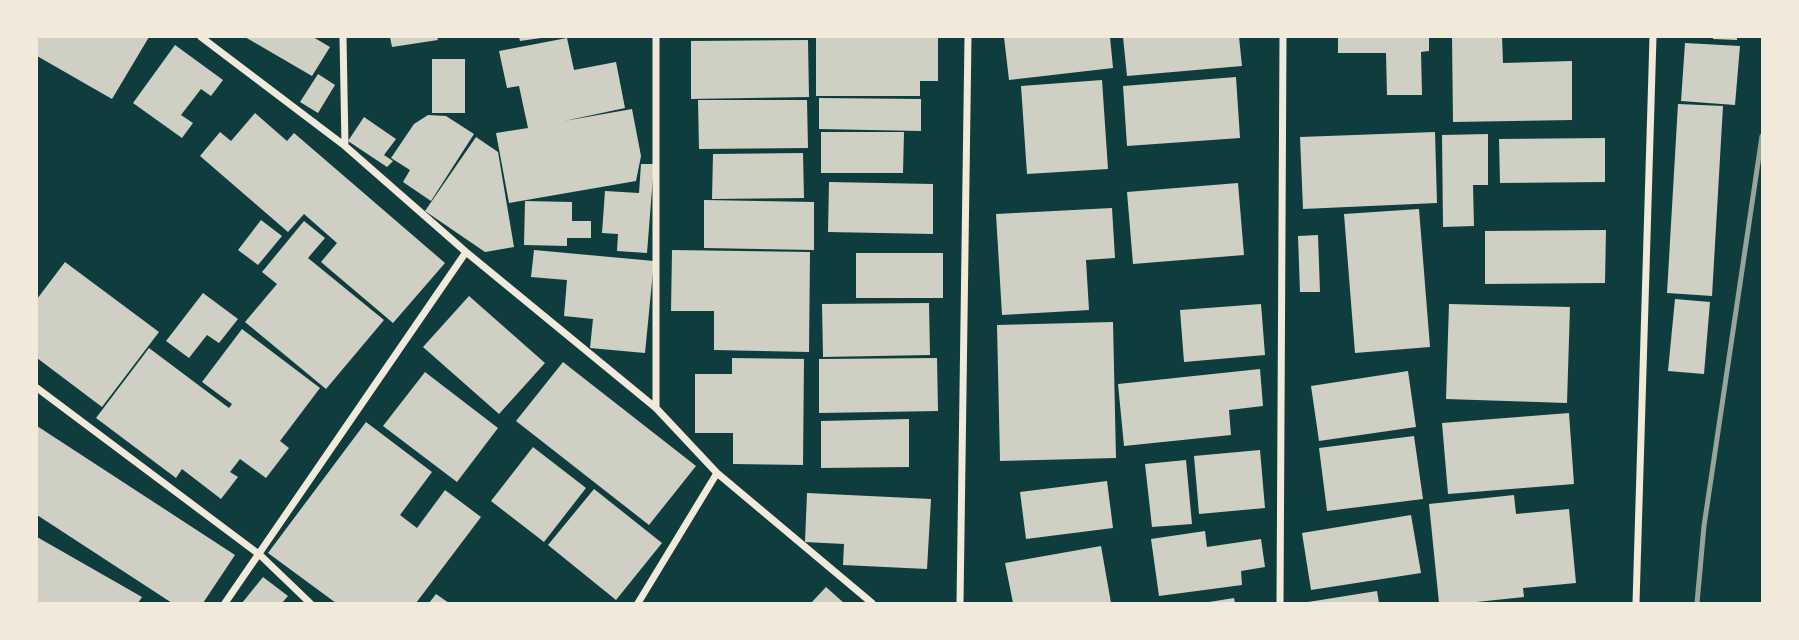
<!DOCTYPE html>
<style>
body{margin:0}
#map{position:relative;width:1799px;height:640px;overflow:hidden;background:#0f3d3e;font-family:Roboto,sans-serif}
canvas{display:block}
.frame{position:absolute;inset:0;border:38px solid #f1e9da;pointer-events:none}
</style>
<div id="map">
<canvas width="1799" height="640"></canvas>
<div class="frame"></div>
</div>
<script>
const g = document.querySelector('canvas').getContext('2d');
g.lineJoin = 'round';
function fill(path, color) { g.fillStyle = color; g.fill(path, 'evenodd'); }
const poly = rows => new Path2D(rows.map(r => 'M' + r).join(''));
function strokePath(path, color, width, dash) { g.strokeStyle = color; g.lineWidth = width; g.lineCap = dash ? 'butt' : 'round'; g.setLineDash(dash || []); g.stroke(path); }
fill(poly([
 [37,37,149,37,112,99,37,56],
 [245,37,313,37,330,47,312,76],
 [390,37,437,37,438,40,392,47],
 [519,37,541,37,541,38,520,41],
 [816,37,938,37,938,81,920,81,920,96,816,96],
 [1004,37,1110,37,1113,68,1009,80],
 [1123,37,1239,37,1242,66,1127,76],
 [1338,37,1429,37,1429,51,1421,52,1422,95,1387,95,1386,53,1338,53],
 [1452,37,1502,37,1503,63,1572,61,1572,120,1453,122],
 [1713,37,1737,37,1737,40,1713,39],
 [567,38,574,70,616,62,625,108,564,121,632,109,641,156,636,181,509,203,496,133,528,128,519,86,507,88,499,51],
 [808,40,809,97,691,99,691,41],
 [1685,43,1740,46,1735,105,1681,101],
 [175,45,223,80,211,96,201,89,181,115,193,123,182,138,133,103],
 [432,59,465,59,465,113,432,113],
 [318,74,335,85,318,113,300,102],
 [1236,77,1240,138,1127,146,1123,86],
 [1102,80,1108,169,1027,174,1021,86],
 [819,98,921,99,921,131,819,129],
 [698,100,807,100,808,148,699,149],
 [1678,104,1723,106,1712,296,1667,293],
 [255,113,287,141,294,133,445,263,393,323,321,262,337,243,304,214,288,232,200,156,220,132,231,141],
 [428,115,446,116,474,134,431,201,403,182,410,170,391,158,414,124],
 [364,117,396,139,384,155,393,161,387,167,348,141],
 [821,132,904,132,903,173,821,173],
 [1435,132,1437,203,1303,209,1300,137],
 [1488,134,1488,185,1473,185,1474,226,1443,227,1442,135],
 [476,137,498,152,514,247,485,252,425,211],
 [1605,138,1605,182,1500,183,1499,139],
 [803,153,804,198,712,199,713,154],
 [641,164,654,164,647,253,617,251,618,234,602,233,605,191,639,193],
 [829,182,933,184,933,234,828,232],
 [1238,183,1244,255,1133,264,1127,192],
 [704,200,814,202,814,250,704,248],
 [525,201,572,202,572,221,591,221,591,238,567,238,567,246,524,245],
 [1112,208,1115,258,1086,260,1089,310,1002,315,996,214],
 [1419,209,1430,347,1355,353,1344,214],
 [261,220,282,236,258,265,238,250],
 [304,221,325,238,308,258,384,320,326,389,245,322,277,284,262,272],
 [1606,230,1605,283,1485,284,1485,231],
 [1318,235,1320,292,1300,292,1298,236],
 [534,250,654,261,645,353,590,348,593,319,564,316,567,280,531,277],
 [672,250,810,252,809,352,714,350,714,311,671,311],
 [856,253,943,253,943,298,856,298],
 [65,262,159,332,102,407,37,358,37,299],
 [203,293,238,319,219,343,207,335,189,358,166,341],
 [469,296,545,363,499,414,423,347],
 [1675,299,1710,302,1704,374,1668,371],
 [929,303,930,355,823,357,822,304],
 [1261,304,1265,355,1184,362,1180,310],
 [1449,304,1570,307,1567,403,1446,399],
 [1113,322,1116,458,1000,461,997,325],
 [242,329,320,388,280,441,289,448,266,478,240,459,230,472,238,477,221,499,182,469,176,478,96,418,149,348,229,408,232,404,202,382],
 [732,358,804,359,803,465,733,464,733,433,695,433,695,374,732,374],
 [937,358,938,411,819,413,819,359],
 [563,362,696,466,649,525,516,421],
 [1260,369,1263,406,1229,410,1231,435,1124,446,1118,384],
 [1408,371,1416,427,1319,441,1311,386],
 [425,372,498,428,457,482,383,426],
 [1569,413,1574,484,1448,494,1442,423],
 [909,419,909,467,821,468,821,421],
 [366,422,432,472,400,515,417,528,445,490,481,517,416,603,336,603,268,553],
 [37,426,235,555,203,603,172,603,37,515],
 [1414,436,1423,499,1327,511,1319,448],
 [533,447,586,488,544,542,491,501],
 [1260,450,1265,508,1199,514,1194,456],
 [1186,460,1192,524,1152,527,1145,464],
 [1107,481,1113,528,1026,539,1020,492],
 [594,489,662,543,616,600,548,545],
 [807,493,931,499,927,569,843,565,844,544,805,542],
 [1514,495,1516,514,1569,509,1576,583,1523,588,1524,597,1467,603,1439,603,1429,504],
 [1411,515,1421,573,1311,590,1302,533],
 [1205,531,1207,547,1261,539,1265,567,1241,571,1242,585,1159,596,1151,539],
 [37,537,142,597,138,603,37,603],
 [1101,546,1111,603,1013,603,1005,563],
 [263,577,288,596,282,603,242,603],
 [826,587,844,603,811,603],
 [1377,591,1379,603,1308,603,1308,602],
 [436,594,449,603,429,603],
 [1234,598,1235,603,1210,603,1209,602]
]), '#cfcfc3');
strokePath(poly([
 [201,37,345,146,466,252,656,408,717,473,872,603],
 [343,37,345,146],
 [37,388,260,555,310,603],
 [656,408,656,37],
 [225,603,466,252],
 [638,603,717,473],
 [960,603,968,37],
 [1280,603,1283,37],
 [1636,603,1653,37]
]), '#f1e9da', 7);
strokePath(poly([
 [1697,603,1704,526,1762,136]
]), '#97a49c', 5);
</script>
